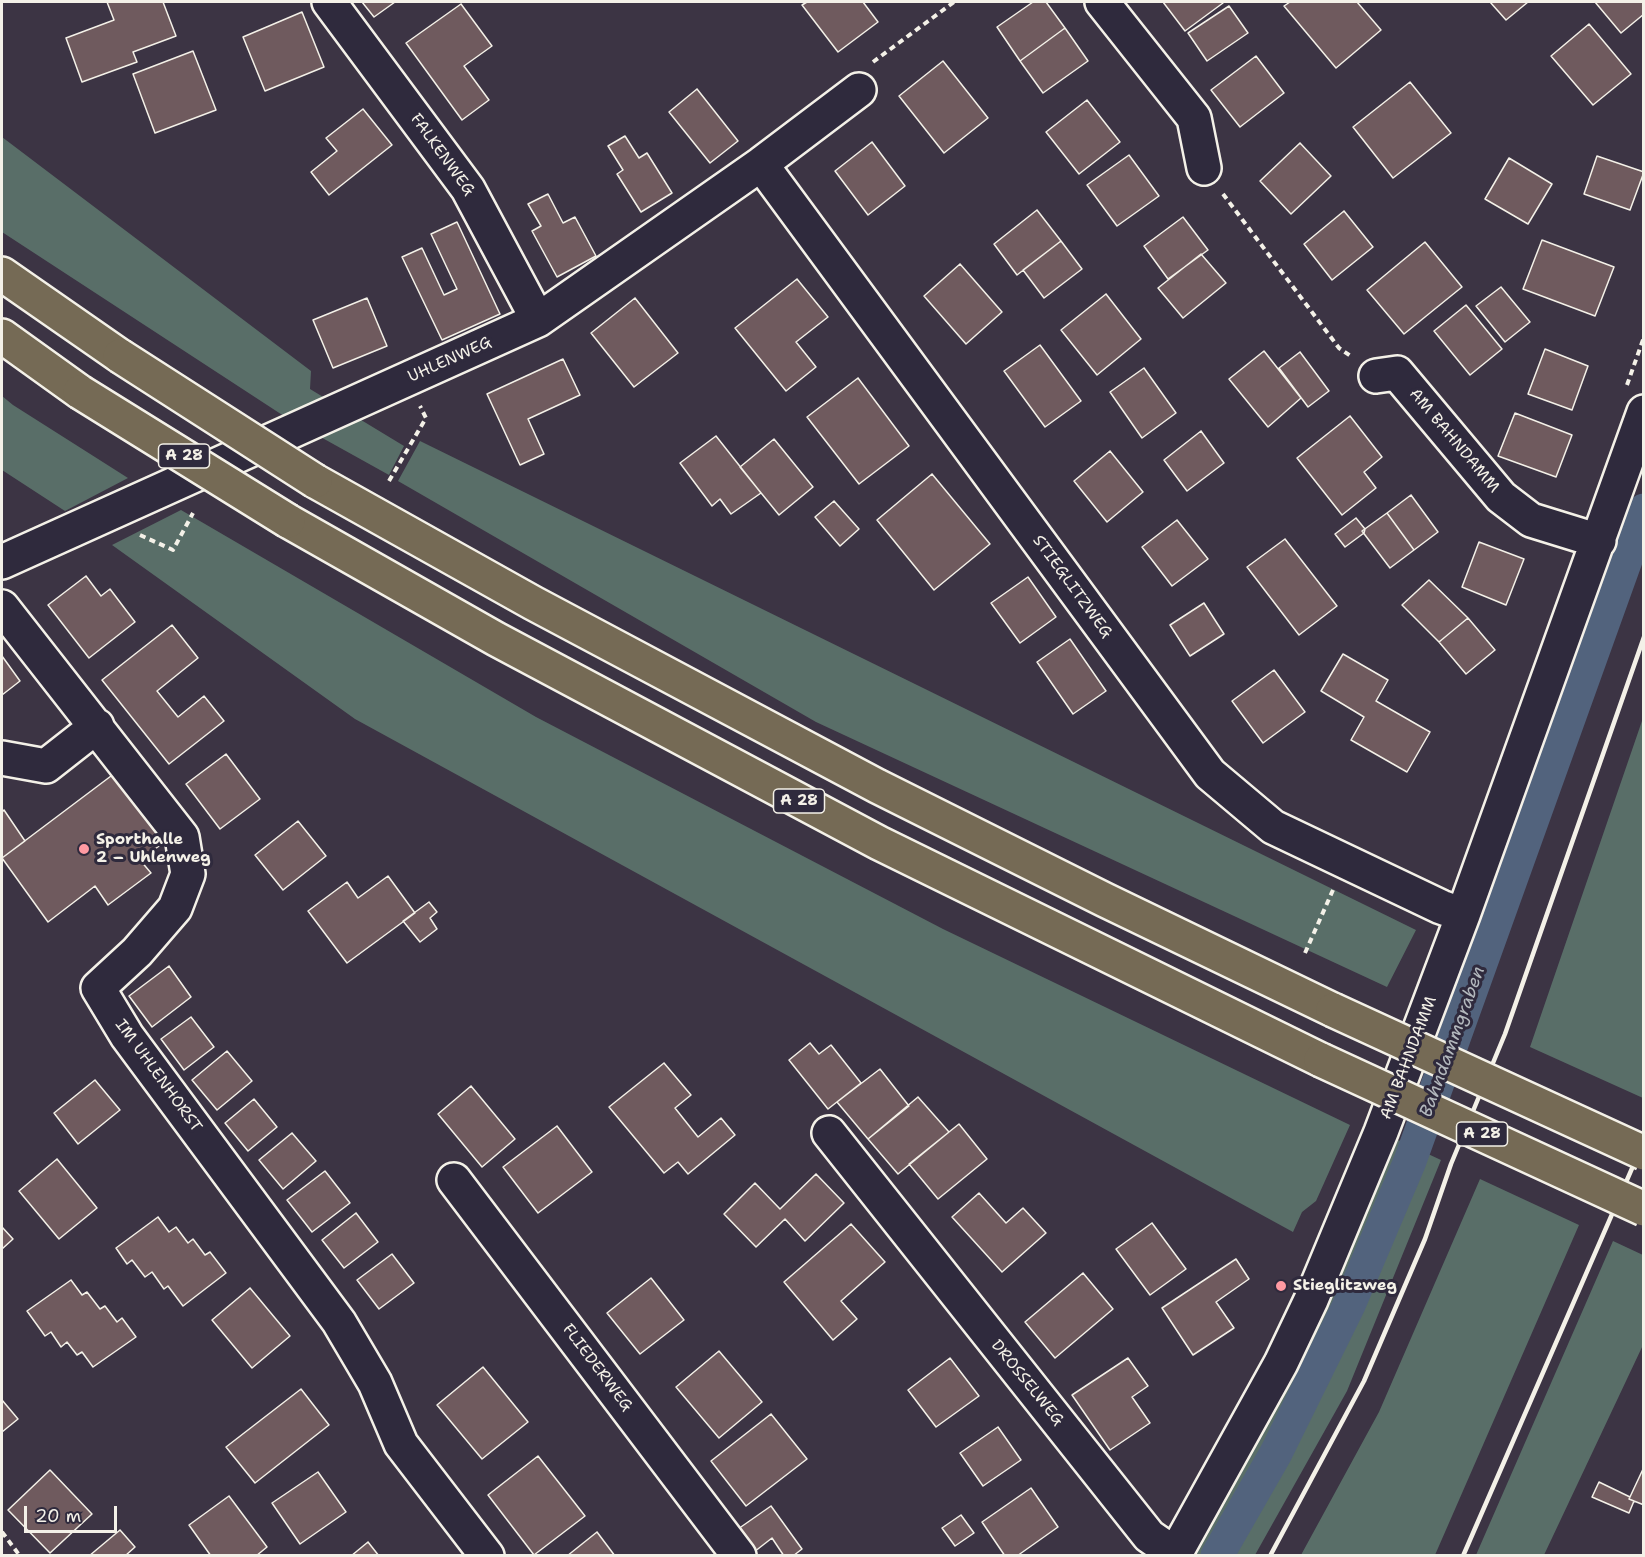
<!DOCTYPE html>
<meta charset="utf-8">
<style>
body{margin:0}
#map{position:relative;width:1645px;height:1557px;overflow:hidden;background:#3c3444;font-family:"Shantell Sans",sans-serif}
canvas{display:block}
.frame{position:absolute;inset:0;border:3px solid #f4f1e8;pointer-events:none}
.scale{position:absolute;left:24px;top:1506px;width:93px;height:27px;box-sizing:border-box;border:3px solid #f4f1e8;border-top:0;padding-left:8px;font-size:18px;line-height:21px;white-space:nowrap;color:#f4f1e8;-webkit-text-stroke:4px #2f2a3d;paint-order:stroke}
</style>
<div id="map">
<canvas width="1645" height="1557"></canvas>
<div class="frame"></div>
<div class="scale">20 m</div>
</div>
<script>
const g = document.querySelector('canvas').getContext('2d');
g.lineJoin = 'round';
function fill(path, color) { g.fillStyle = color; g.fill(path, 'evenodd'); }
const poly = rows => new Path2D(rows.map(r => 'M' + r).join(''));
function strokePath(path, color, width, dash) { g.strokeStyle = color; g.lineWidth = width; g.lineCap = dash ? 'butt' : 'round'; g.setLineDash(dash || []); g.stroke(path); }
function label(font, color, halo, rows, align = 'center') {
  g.font = font + ' "Shantell Sans",sans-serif'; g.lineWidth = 6; g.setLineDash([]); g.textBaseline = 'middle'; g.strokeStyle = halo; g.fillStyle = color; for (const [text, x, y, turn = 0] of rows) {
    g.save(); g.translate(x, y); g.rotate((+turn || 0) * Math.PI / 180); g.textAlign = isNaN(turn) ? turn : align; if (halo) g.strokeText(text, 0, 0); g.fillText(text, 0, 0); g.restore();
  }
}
fill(poly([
 [2,137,311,371,310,389,404,446,389,475,290,420,2,232],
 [2,396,13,405,128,478,65,511,2,470],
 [420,441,1416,930,1387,987,816,722,398,481],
 [181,510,536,717,943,929,1350,1125,1316,1201,1302,1212,1293,1232,355,719,112,545],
 [1643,718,1644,1098,1643,1098,1530,1047],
 [1398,1140,1441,1160,1347,1391,1255,1555,1193,1556,1276,1405,1344,1266],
 [1480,1179,1579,1225,1435,1555,1301,1555,1379,1412],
 [1613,1241,1643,1255,1643,1345,1544,1555,1476,1555]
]), '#596e68');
strokePath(poly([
 [1217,1556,1276,1453,1349,1305,1410,1161,1644,510]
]), '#52637d', 33);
const building = poly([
 [107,2,163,2,176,36,133,52,137,62,82,82,66,38,114,20,107,2],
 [362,2,395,2,374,17,362,2],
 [807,2,863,2,878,22,838,52,802,5,807,2],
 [1033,2,1046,2,1065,28,1020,61,997,27,1033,2],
 [1163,2,1222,2,1223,3,1185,31,1163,2],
 [1290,2,1357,2,1381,30,1336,68,1284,6,1290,2],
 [1490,2,1528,2,1506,20,1490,2],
 [1595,2,1644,2,1644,14,1621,33,1595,2],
 [461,4,492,46,464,66,489,100,462,120,406,43,461,4],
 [1229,6,1248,33,1207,61,1188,33,1229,6],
 [302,12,324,67,265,91,243,37,302,12],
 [1589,24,1631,74,1593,105,1551,56,1589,24],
 [1065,28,1088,61,1043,93,1020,61,1065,28],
 [193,51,216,110,155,133,133,74,193,51],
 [1256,56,1284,93,1240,127,1211,90,1256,56],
 [943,61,988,118,944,153,899,96,943,61],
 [1410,82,1451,133,1393,178,1353,127,1410,82],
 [697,89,738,141,710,163,669,112,697,89],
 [1087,100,1120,142,1079,174,1046,132,1087,100],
 [363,109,392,145,329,195,311,172,337,151,326,138,363,109],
 [625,136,639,158,647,153,672,193,641,212,617,174,623,170,608,146,625,136],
 [872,142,905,186,868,215,835,171,872,142],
 [1300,143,1331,176,1291,214,1260,181,1300,143],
 [1129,155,1159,196,1117,226,1087,185,1129,155],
 [1597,156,1644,172,1630,210,1584,194,1597,156],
 [1509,158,1552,184,1528,224,1485,199,1509,158],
 [548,194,563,223,575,217,596,256,557,277,532,231,541,226,528,204,548,194],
 [1037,210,1061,241,1017,275,994,244,1037,210],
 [1344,211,1373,247,1332,280,1304,244,1344,211],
 [1183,217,1208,250,1168,279,1144,246,1183,217],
 [457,222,500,314,442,340,402,257,422,248,444,295,457,289,431,234,457,222],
 [1542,240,1614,267,1595,316,1523,289,1542,240],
 [1061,241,1082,269,1044,298,1023,270,1061,241],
 [1425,242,1462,287,1404,334,1367,290,1425,242],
 [1201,254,1226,283,1183,318,1158,288,1201,254],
 [960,264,1002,312,966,344,924,296,960,264],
 [797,279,828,317,796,342,816,367,786,391,735,328,797,279],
 [1501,287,1530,322,1505,342,1476,306,1501,287],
 [1106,294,1141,339,1097,375,1061,330,1106,294],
 [367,298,387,346,333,368,313,320,367,298],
 [635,298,678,353,634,387,591,333,635,298],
 [1466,305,1502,349,1470,375,1434,331,1466,305],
 [1040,345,1081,401,1045,427,1004,371,1040,345],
 [1545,349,1588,366,1572,410,1528,394,1545,349],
 [1264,351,1301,398,1268,427,1229,379,1264,351],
 [1300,352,1329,391,1308,407,1279,368,1300,352],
 [563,359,580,395,528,419,544,454,520,465,487,394,563,359],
 [1144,368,1176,413,1142,438,1110,392,1144,368],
 [858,378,909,446,859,484,807,417,858,378],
 [1515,413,1572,435,1556,477,1498,456,1515,413],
 [1350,416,1382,457,1364,472,1376,488,1342,515,1297,458,1350,416],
 [1201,431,1224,463,1187,491,1164,460,1201,431],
 [716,436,761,493,731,514,720,499,712,506,680,463,716,436],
 [774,439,813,487,779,515,740,467,774,439],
 [1110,451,1143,492,1107,522,1074,481,1110,451],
 [932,474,990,544,934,590,877,520,932,474],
 [1411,495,1438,532,1414,550,1387,513,1411,495],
 [834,501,859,529,840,546,815,517,834,501],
 [1387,513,1414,550,1390,568,1362,531,1387,513],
 [1356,518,1365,529,1364,533,1345,547,1335,534,1356,518],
 [1177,520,1208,559,1172,586,1142,547,1177,520],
 [1285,539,1337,606,1299,635,1247,567,1285,539],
 [1479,542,1524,559,1506,605,1462,587,1479,542],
 [86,576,101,596,110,589,135,622,89,658,48,605,86,576],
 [1028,577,1056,617,1020,643,991,603,1028,577],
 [1429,580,1468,618,1439,642,1402,605,1429,580],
 [1204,603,1224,634,1190,656,1170,625,1204,603],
 [1468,618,1495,650,1466,674,1439,642,1468,618],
 [172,625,198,658,157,691,178,717,204,696,224,721,169,764,102,680,172,625],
 [1070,639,1106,691,1073,714,1037,662,1070,639],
 [1343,654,1388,680,1376,701,1430,732,1407,772,1351,740,1364,717,1321,691,1343,654],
 [2,656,20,681,2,695,2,656],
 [1274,670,1305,712,1263,743,1232,701,1274,670],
 [226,754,260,799,220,829,186,784,226,754],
 [119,770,170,838,140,860,151,873,108,905,95,886,48,922,2,858,119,770],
 [4,810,25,841,2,858,2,812,4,810],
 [298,821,326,856,283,890,255,855,298,821],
 [388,876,415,913,347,963,308,911,347,882,358,898,388,876],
 [429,902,437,912,430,918,437,929,420,942,403,921,429,902],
 [169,966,191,997,152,1027,129,996,169,966],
 [191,1017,214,1047,184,1070,161,1039,191,1017],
 [810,1043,819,1054,831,1045,861,1083,828,1109,789,1060,810,1043],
 [227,1051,252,1081,217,1110,192,1080,227,1051],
 [664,1063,691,1095,675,1108,698,1137,721,1118,735,1135,688,1174,678,1162,664,1173,609,1107,664,1063],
 [880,1069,909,1106,868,1139,837,1102,880,1069],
 [95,1080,120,1110,78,1144,54,1113,95,1080],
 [471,1086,515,1139,482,1167,438,1114,471,1086],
 [918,1097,949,1132,898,1174,868,1139,918,1097],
 [254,1099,277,1127,248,1151,225,1123,254,1099],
 [959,1124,987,1159,938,1199,909,1164,959,1124],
 [557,1126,592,1172,538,1213,503,1167,557,1126],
 [292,1133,316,1161,283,1189,259,1160,292,1133],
 [57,1159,97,1208,59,1239,19,1191,57,1159],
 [325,1171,350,1203,312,1232,287,1200,325,1171],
 [816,1174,844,1203,805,1241,785,1219,756,1247,724,1214,755,1183,780,1209,816,1174],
 [979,1193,1006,1223,1023,1208,1046,1233,1002,1272,952,1217,979,1193],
 [356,1213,378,1242,344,1268,322,1240,356,1213],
 [158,1217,169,1232,176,1227,188,1243,193,1239,205,1255,210,1252,226,1273,183,1306,168,1286,164,1289,152,1272,145,1277,132,1260,127,1264,116,1248,158,1217],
 [1152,1223,1186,1269,1150,1295,1116,1249,1152,1223],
 [851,1224,885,1262,841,1301,857,1319,833,1340,784,1282,851,1224],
 [2,1227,13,1239,2,1249,2,1227],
 [392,1254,414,1283,379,1309,357,1280,392,1254],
 [1236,1259,1249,1279,1216,1302,1234,1328,1193,1355,1162,1308,1236,1259],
 [1083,1273,1113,1309,1055,1358,1025,1322,1083,1273],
 [651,1278,684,1320,640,1354,607,1313,651,1278],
 [71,1280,82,1295,87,1292,100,1309,105,1306,117,1322,122,1318,136,1337,93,1367,82,1352,77,1355,67,1342,61,1347,51,1332,45,1336,27,1311,71,1280],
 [250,1288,290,1336,252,1368,212,1320,250,1288],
 [719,1351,762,1402,719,1438,676,1387,719,1351],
 [950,1358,979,1396,936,1427,908,1390,950,1358],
 [1128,1358,1148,1386,1132,1397,1150,1423,1110,1450,1072,1395,1128,1358],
 [483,1367,528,1422,482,1459,437,1405,483,1367],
 [301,1389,329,1425,255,1483,226,1447,301,1389],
 [2,1400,18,1419,2,1432,2,1400],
 [771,1414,807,1459,746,1506,711,1461,771,1414],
 [998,1427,1021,1460,983,1486,960,1453,998,1427],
 [538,1456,585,1516,534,1555,488,1495,538,1456],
 [1644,1467,1644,1505,1629,1499,1644,1467],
 [50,1470,92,1514,50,1553,8,1510,50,1470],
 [318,1472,346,1512,300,1544,272,1503,318,1472],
 [1599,1482,1630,1497,1629,1499,1634,1501,1629,1513,1592,1497,1599,1482],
 [1031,1488,1058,1527,1017,1556,1005,1556,982,1522,1031,1488],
 [229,1496,267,1547,256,1556,211,1556,189,1525,229,1496],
 [771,1506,802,1549,793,1556,784,1556,772,1538,754,1552,738,1529,771,1506],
 [961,1515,974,1533,955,1546,942,1528,961,1515],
 [120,1530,135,1547,125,1556,89,1556,120,1530],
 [597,1532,615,1556,567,1556,597,1532],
 [368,1542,379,1556,351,1556,368,1542]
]);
fill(building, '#6f5a5e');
strokePath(building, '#f4f1e8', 1.5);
const minor = poly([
 [329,2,468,189,538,320],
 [1102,2,1194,118,1204,168],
 [761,164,1210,774,1273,827,1441,907,1463,915],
 [1376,376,1397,373,1501,497,1531,520,1599,541],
 [2,562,538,320,761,164,859,90],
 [2,607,182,837,188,874,175,908,137,952,98,988,127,1036,339,1322,375,1383,401,1444,487,1556],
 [2,758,46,766,97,726],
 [829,1133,1149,1536,1175,1554],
 [454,1180,739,1556],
 [1174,1556,1281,1363,1311,1300,1381,1132,1463,915,1644,412]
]);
const highway = poly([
 [2,274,120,356],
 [2,336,80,392],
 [315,481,533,603,877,786,1105,900,1333,1010],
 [288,521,496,639,879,843,1321,1060]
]);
strokePath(minor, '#f4f1e8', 38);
strokePath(highway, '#f4f1e8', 38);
strokePath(poly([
 [873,62,954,2],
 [1223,194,1339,348,1352,357],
 [1627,385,1644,337],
 [389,481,426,418,420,406],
 [140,535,173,550,193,513],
 [1305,953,1333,890],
 [2,1532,20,1556]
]), '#f4f1e8', 4, [6, 4.5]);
strokePath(minor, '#2f2a3d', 33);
strokePath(highway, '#756a55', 33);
strokePath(poly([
 [1270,1556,1364,1381,1425,1239,1451,1164,1505,1034,1644,637],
 [1463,1556,1644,1141]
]), '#f4f1e8', 4.5);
const highwayBridge = poly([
 [120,356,315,481],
 [80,392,288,521],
 [1333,1010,1644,1153],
 [1321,1060,1644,1209]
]);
strokePath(highwayBridge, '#f4f1e8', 38, []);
strokePath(highwayBridge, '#756a55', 33);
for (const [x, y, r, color] of [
 [84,849,6,"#ff9aa2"],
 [1281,1286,6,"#ff9aa2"]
]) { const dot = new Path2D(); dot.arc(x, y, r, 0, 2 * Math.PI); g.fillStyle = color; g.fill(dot); strokePath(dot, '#2f2a3d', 2); }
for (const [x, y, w] of [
 [184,456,51],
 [799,801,51],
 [1482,1134,51]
]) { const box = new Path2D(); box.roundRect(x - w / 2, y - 12, w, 24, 4.5); g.fillStyle = '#2f2a3d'; g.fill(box); strokePath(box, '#f4f1e8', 1.5); }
label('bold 15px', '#f4f1e8', null, [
 ["A 28",184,456],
 ["A 28",799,801],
 ["A 28",1482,1134]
]);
label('16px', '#f4f1e8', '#2f2a3d', [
 ["FALKENWEG",442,155,54],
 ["UHLENWEG",450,360,-24],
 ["AM BAHNDAMM",1454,441,50],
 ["STIEGLITZWEG",1072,587,54],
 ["AM BAHNDAMM",1409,1058,-69],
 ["IM UHLENHORST",158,1076,54],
 ["FLIEDERWEG",597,1368,53],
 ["DROSSELWEG",1027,1383,51]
]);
label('bold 16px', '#f4f1e8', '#2f2a3d', [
 ["Sporthalle",96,840],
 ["2 – Uhlenweg",96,858],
 ["Stieglitzweg",1293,1286]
], 'left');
label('italic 18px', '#b3b8bd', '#2f2a3d', [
 ["Bahndammgraben",1453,1042,-70]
]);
</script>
